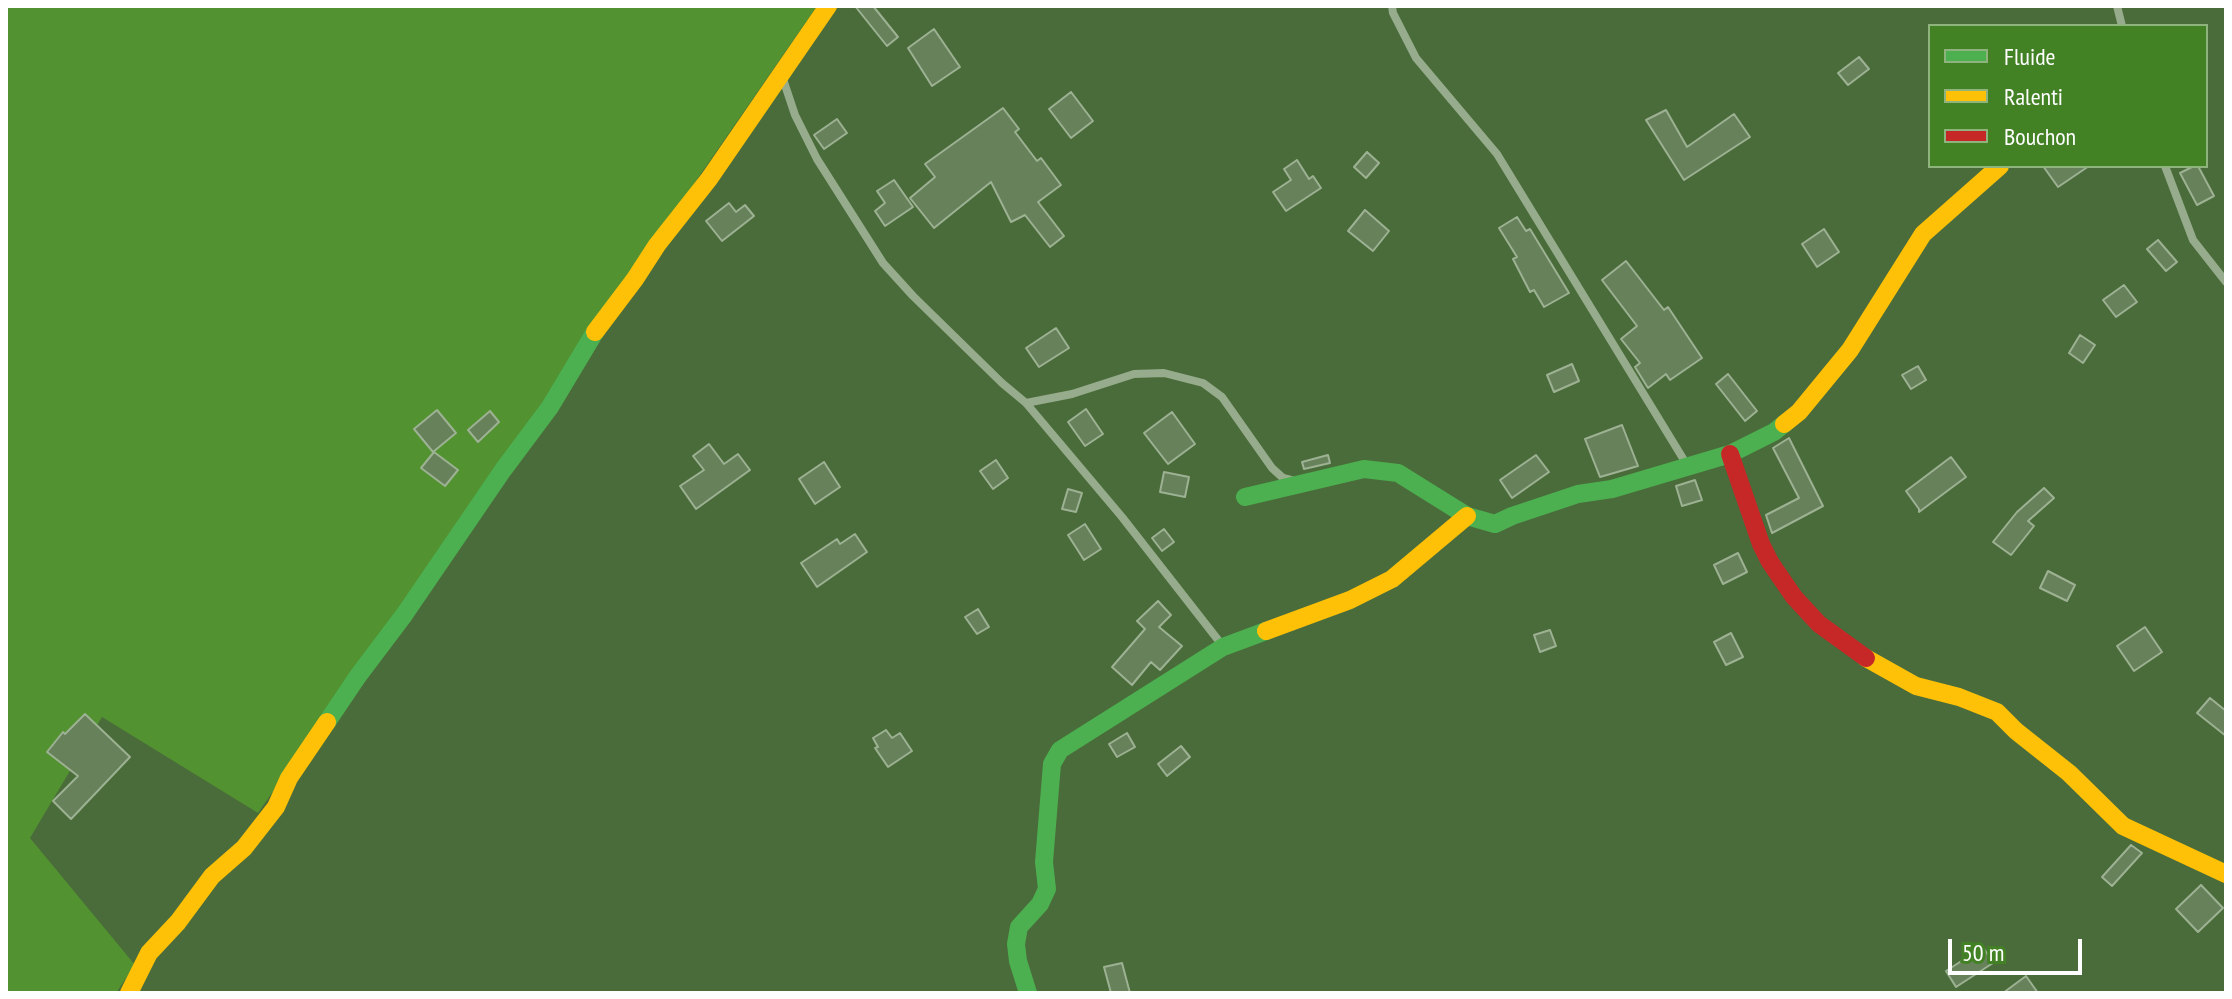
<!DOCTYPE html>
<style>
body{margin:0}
#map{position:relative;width:2232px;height:999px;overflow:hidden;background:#4a6c3a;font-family:"PT Sans Narrow",sans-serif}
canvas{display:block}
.frame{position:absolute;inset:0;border:8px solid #fff;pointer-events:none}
.legend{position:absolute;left:1928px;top:24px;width:280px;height:144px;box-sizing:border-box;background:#438125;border:2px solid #8eb37c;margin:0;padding:10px 14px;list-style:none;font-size:24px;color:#fff}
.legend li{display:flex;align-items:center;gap:16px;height:40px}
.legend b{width:40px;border:2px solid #8eb37c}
.scale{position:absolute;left:1948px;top:939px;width:134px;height:36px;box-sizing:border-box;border:4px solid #fff;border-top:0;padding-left:10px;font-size:24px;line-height:28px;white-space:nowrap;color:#fff;-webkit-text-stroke:6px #438125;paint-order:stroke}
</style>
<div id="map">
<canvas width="2232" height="999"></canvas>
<div class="frame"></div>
<ul class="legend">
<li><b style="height:10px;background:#4caf50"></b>Fluide</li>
<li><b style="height:10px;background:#ffc107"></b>Ralenti</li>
<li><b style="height:10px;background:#c62828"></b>Bouchon</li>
</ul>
<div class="scale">50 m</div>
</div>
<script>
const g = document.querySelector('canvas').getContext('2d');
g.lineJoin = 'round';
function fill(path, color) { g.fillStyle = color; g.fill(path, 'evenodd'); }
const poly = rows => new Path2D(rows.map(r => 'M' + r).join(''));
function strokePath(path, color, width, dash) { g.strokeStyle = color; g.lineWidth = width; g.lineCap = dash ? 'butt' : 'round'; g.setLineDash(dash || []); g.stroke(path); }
fill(poly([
 [6,6,817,6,258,813,102,717,30,838,135,965,116,993,6,993]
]), '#529231');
const building = poly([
 [855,6,873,6,898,37,887,46,855,6],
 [934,29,960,67,932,86,908,48,934,29],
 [1859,57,1869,69,1848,85,1838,73,1859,57],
 [1071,92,1093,121,1071,138,1049,109,1071,92],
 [1003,108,1019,129,1015,132,1037,161,1041,158,1061,185,1038,202,1064,236,1050,247,1025,215,1011,222,991,182,934,228,910,198,935,177,925,164,1003,108],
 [1666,110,1687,147,1734,114,1750,137,1684,180,1646,120,1666,110],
 [837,119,847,133,824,149,814,135,837,119],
 [1367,152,1379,163,1366,178,1354,167,1367,152],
 [1297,160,1309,179,1313,176,1321,188,1286,211,1273,192,1291,180,1284,169,1297,160],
 [2043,166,2089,166,2058,187,2043,166],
 [2194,166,2198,166,2214,196,2197,205,2180,173,2194,166],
 [894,180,913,207,885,226,875,211,885,203,877,191,894,180],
 [729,203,736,212,745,205,754,216,722,241,706,221,729,203],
 [1365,210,1389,231,1373,251,1348,231,1365,210],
 [1517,217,1526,231,1530,229,1569,293,1544,307,1534,290,1530,292,1513,259,1517,257,1499,228,1517,217],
 [1824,229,1839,252,1817,267,1802,244,1824,229],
 [2158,240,2177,262,2166,271,2147,249,2158,240],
 [1626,261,1664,310,1668,307,1702,358,1670,380,1666,374,1648,388,1635,367,1640,363,1621,339,1637,326,1602,280,1626,261],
 [2124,285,2137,302,2116,317,2103,300,2124,285],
 [1056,328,1069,348,1039,367,1026,348,1056,328],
 [2080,335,2095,345,2083,363,2069,353,2080,335],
 [1572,364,1579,381,1554,392,1547,375,1572,364],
 [1918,366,1926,380,1911,389,1902,375,1918,366],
 [1728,374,1757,411,1745,421,1716,384,1728,374],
 [1086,409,1103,434,1085,446,1068,422,1086,409],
 [437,410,456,433,433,452,414,429,437,410],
 [490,411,499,422,478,442,468,430,490,411],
 [1172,412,1195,444,1168,464,1144,433,1172,412],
 [1622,425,1638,466,1600,477,1585,439,1622,425],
 [1789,438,1823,506,1772,533,1766,515,1799,498,1773,448,1789,438],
 [709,444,724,464,738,454,750,470,696,509,680,486,704,470,693,456,709,444],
 [434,452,458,470,445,486,421,468,434,452],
 [1328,455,1330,463,1304,469,1302,462,1328,455],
 [1536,455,1549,472,1512,498,1500,480,1536,455],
 [1951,457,1966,477,1919,512,1919,509,1906,491,1951,457],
 [996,460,1008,478,993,489,980,471,996,460],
 [824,462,840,487,815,504,799,479,824,462],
 [1164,472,1189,477,1185,497,1160,492,1164,472],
 [1695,480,1702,500,1682,506,1676,486,1695,480],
 [2044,488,2054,498,2028,521,2034,526,2011,555,1993,542,2017,512,2044,488],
 [1068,489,1082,493,1076,512,1062,509,1068,489],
 [1085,524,1101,549,1084,560,1068,535,1085,524],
 [1164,529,1174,542,1162,551,1152,538,1164,529],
 [855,534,867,552,817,587,801,563,837,539,840,544,855,534],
 [1738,553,1747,572,1723,584,1714,565,1738,553],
 [2048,571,2075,585,2067,601,2040,588,2048,571],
 [1158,601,1171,615,1159,627,1182,646,1160,670,1151,662,1132,685,1112,667,1145,629,1137,621,1158,601],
 [978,609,989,627,977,634,965,617,978,609],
 [2145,627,2162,652,2134,671,2117,646,2145,627],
 [1550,630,1556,646,1540,652,1534,635,1550,630],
 [1731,633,1743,657,1726,665,1714,642,1731,633],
 [2210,698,2226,711,2226,736,2197,713,2210,698],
 [85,714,130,757,71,819,53,801,78,776,47,752,63,732,65,734,85,714],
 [886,730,892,738,900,733,912,751,888,767,875,748,878,747,873,738,886,730],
 [1127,733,1135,747,1117,757,1109,744,1127,733],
 [1181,746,1190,757,1167,776,1158,764,1181,746],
 [2131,845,2142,853,2112,886,2102,877,2131,845],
 [2201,885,2223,908,2198,932,2176,909,2201,885],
 [1983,947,1993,963,1956,987,1946,971,1983,947],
 [1122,963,1130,993,1111,993,1104,967,1122,963],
 [2026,976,2038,993,2003,993,2026,976]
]);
fill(building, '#67815b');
strokePath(building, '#9db193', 2);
strokePath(poly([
 [1392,6,1393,13,1416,58,1497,154,1687,465],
 [2117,6,2122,26],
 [783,79,795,115,817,159,883,263,913,296,1002,383,1026,403,1122,517,1222,645],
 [2165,166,2193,240,2226,282],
 [1026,403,1072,394,1134,374,1164,373,1203,383,1222,397,1272,468,1283,478,1291,480]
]), '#96ac8c', 8);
strokePath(poly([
 [1245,497,1364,469,1398,473,1467,516,1495,524,1512,516,1578,494,1612,489,1730,454,1774,432,1784,424],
 [327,722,358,676,404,615,503,470,550,407,595,332],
 [1028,993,1018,961,1016,944,1019,927,1040,904,1047,889,1044,862,1052,764,1060,750,1223,647,1266,631]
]), '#4caf50', 18);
strokePath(poly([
 [595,332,635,279,657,245,709,179,828,6],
 [1784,424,1799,412,1850,350,1923,234,2000,166],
 [1266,631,1350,600,1392,579,1467,516],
 [1866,658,1916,686,1959,697,1997,712,2016,731,2069,773,2123,826,2226,874],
 [129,993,149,953,178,922,212,876,244,848,276,807,289,778,327,722]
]), '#ffc107', 18);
strokePath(poly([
 [1730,454,1761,544,1770,562,1794,597,1819,624,1866,658]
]), '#c62828', 18);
</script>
